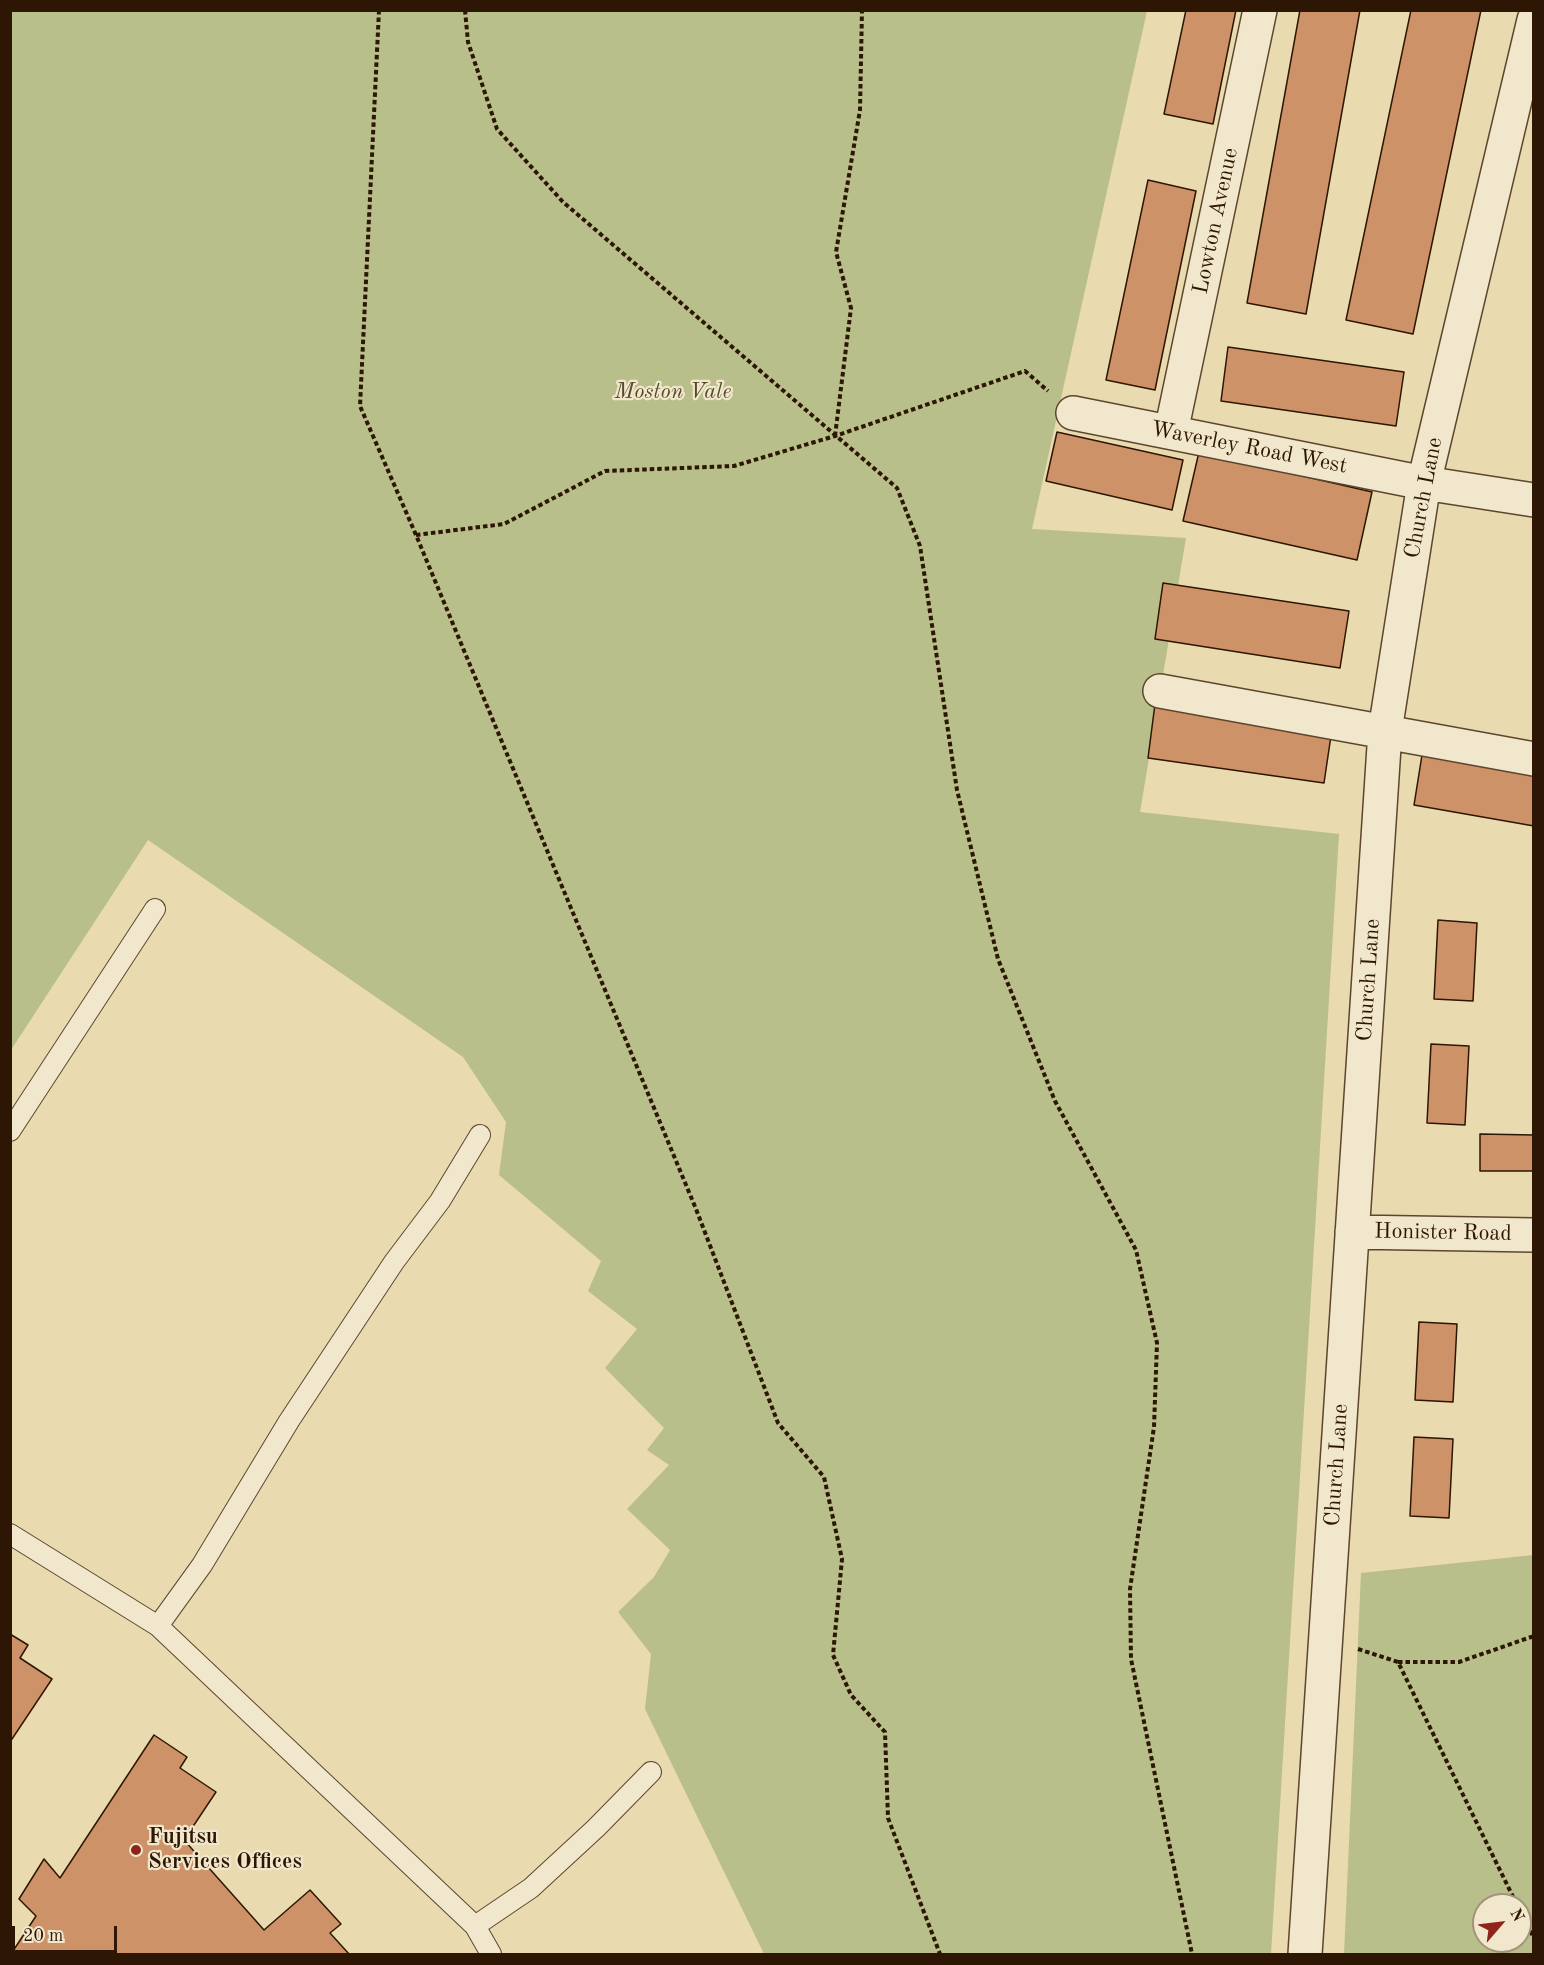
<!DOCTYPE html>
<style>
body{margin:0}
#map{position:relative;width:1544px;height:1965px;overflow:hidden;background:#e9dab0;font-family:"Old Standard TT",serif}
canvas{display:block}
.frame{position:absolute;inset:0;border:12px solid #2d1603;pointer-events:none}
.north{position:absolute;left:1472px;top:1893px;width:60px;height:60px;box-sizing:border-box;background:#f1e7cc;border:2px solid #a3937c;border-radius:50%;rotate:62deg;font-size:16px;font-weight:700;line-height:24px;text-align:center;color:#2d1603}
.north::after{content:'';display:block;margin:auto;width:21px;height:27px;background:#8f2418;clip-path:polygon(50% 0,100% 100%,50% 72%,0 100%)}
.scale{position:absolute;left:12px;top:1926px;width:105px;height:27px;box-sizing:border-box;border:3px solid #2d1603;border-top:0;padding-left:8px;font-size:18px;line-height:21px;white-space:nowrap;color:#2d1603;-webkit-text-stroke:4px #f1e7cc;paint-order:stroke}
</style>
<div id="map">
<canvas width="1544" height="1965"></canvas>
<div class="frame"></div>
<div class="north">N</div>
<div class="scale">20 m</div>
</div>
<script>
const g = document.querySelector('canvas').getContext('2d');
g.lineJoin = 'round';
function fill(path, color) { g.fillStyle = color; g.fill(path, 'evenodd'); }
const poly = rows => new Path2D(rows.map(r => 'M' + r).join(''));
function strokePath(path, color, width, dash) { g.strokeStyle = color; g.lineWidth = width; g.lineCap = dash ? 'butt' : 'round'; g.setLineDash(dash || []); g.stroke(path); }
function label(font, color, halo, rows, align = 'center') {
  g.font = font + ' "Old Standard TT",serif'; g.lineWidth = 4.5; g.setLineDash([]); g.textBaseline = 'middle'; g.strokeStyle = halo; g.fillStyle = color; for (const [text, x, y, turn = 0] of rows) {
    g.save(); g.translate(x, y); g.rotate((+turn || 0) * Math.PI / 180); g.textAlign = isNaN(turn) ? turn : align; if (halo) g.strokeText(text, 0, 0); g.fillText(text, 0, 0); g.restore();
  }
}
fill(poly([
 [11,11,1147,11,1032,529,1186,538,1140,812,1339,834,1271,1954,764,1954,645,1709,651,1654,618,1612,654,1577,670,1550,627,1509,669,1465,647,1450,664,1428,605,1368,637,1329,588,1291,601,1261,499,1175,506,1122,463,1057,148,840,11,1050],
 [1533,1555,1533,1954,1344,1954,1361,1573],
 [1484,1905,1520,1905,1520,1941,1484,1941]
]), '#b9bf8a');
const building = poly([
 [1186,10,1236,10,1213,124,1164,114,1186,10],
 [1300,10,1360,10,1306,314,1247,303,1300,10],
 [1411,10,1481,10,1413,334,1346,320,1411,10],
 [1148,180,1196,191,1155,390,1106,380,1148,180],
 [1228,347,1404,372,1396,426,1221,401,1228,347],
 [1057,432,1183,460,1172,510,1046,481,1057,432],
 [1199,452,1372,492,1357,560,1183,521,1199,452],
 [1163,583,1349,611,1340,668,1155,639,1163,583],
 [1155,704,1332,729,1324,783,1148,758,1155,704],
 [1422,755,1534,775,1534,826,1414,805,1422,755],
 [1438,920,1477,923,1473,1001,1434,999,1438,920],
 [1431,1044,1469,1046,1465,1125,1427,1123,1431,1044],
 [1480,1134,1534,1135,1534,1171,1480,1171,1480,1134],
 [1419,1322,1457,1324,1453,1402,1415,1400,1419,1322],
 [1414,1437,1453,1439,1449,1518,1410,1516,1414,1437],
 [10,1634,28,1645,20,1658,52,1679,10,1742,10,1634],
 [154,1735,187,1757,180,1768,216,1792,184,1840,264,1930,310,1890,341,1924,330,1933,349,1954,11,1954,36,1916,19,1899,44,1859,60,1878,154,1735]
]);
fill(building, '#ce9269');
strokePath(building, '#2d1603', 1.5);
const lane = poly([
 [10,1131,155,909],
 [10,1534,158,1626,475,1926,491,1954],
 [158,1626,202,1565,289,1421,394,1262,440,1201,480,1135],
 [475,1926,531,1888,596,1828,651,1772]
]);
const street = poly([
 [1073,413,1424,483,1534,500],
 [1171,432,1260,10],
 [1160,691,1534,759],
 [1352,1232,1534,1235],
 [1305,1954,1385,731,1424,483,1534,20]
]);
strokePath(lane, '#5c472e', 22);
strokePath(street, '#5c472e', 36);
strokePath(poly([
 [379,10,360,406,416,535,696,1209,778,1423,824,1477,842,1559,833,1655,851,1695,885,1732,888,1818,940,1954],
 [465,10,468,42,497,129,563,202,897,488,920,546,957,790,998,959,1055,1101,1136,1250,1157,1343,1154,1427,1130,1589,1131,1659,1192,1954],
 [835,436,851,308,836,252,860,110,862,10],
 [416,535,504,524,605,471,734,466,835,436,1025,371,1048,391],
 [1358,1649,1398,1662,1517,1905],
 [1398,1662,1459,1662,1534,1636],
 [1520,1911,1534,1938]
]), '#2d1603', 4, [4.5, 3]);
strokePath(lane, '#f1e7cc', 20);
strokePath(street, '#f1e7cc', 33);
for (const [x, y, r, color] of [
 [136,1850,6,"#8f2418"]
]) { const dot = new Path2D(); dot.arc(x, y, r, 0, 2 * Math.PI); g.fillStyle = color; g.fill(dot); strokePath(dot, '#f1e7cc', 2); }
label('22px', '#2d1603', '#f1e7cc', [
 ["Lowton Avenue",1216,221,-78],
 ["Waverley Road West",1249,448,11],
 ["Church Lane",1424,498,-79],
 ["Church Lane",1369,980,-86],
 ["Honister Road",1443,1233,1],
 ["Church Lane",1337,1465,-86]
]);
label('italic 22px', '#57492c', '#f1e7cc', [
 ["Moston Vale",673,392]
]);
label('bold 22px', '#2d1603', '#f1e7cc', [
 ["Fujitsu",148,1837],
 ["Services Offices",148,1862]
], 'left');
</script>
